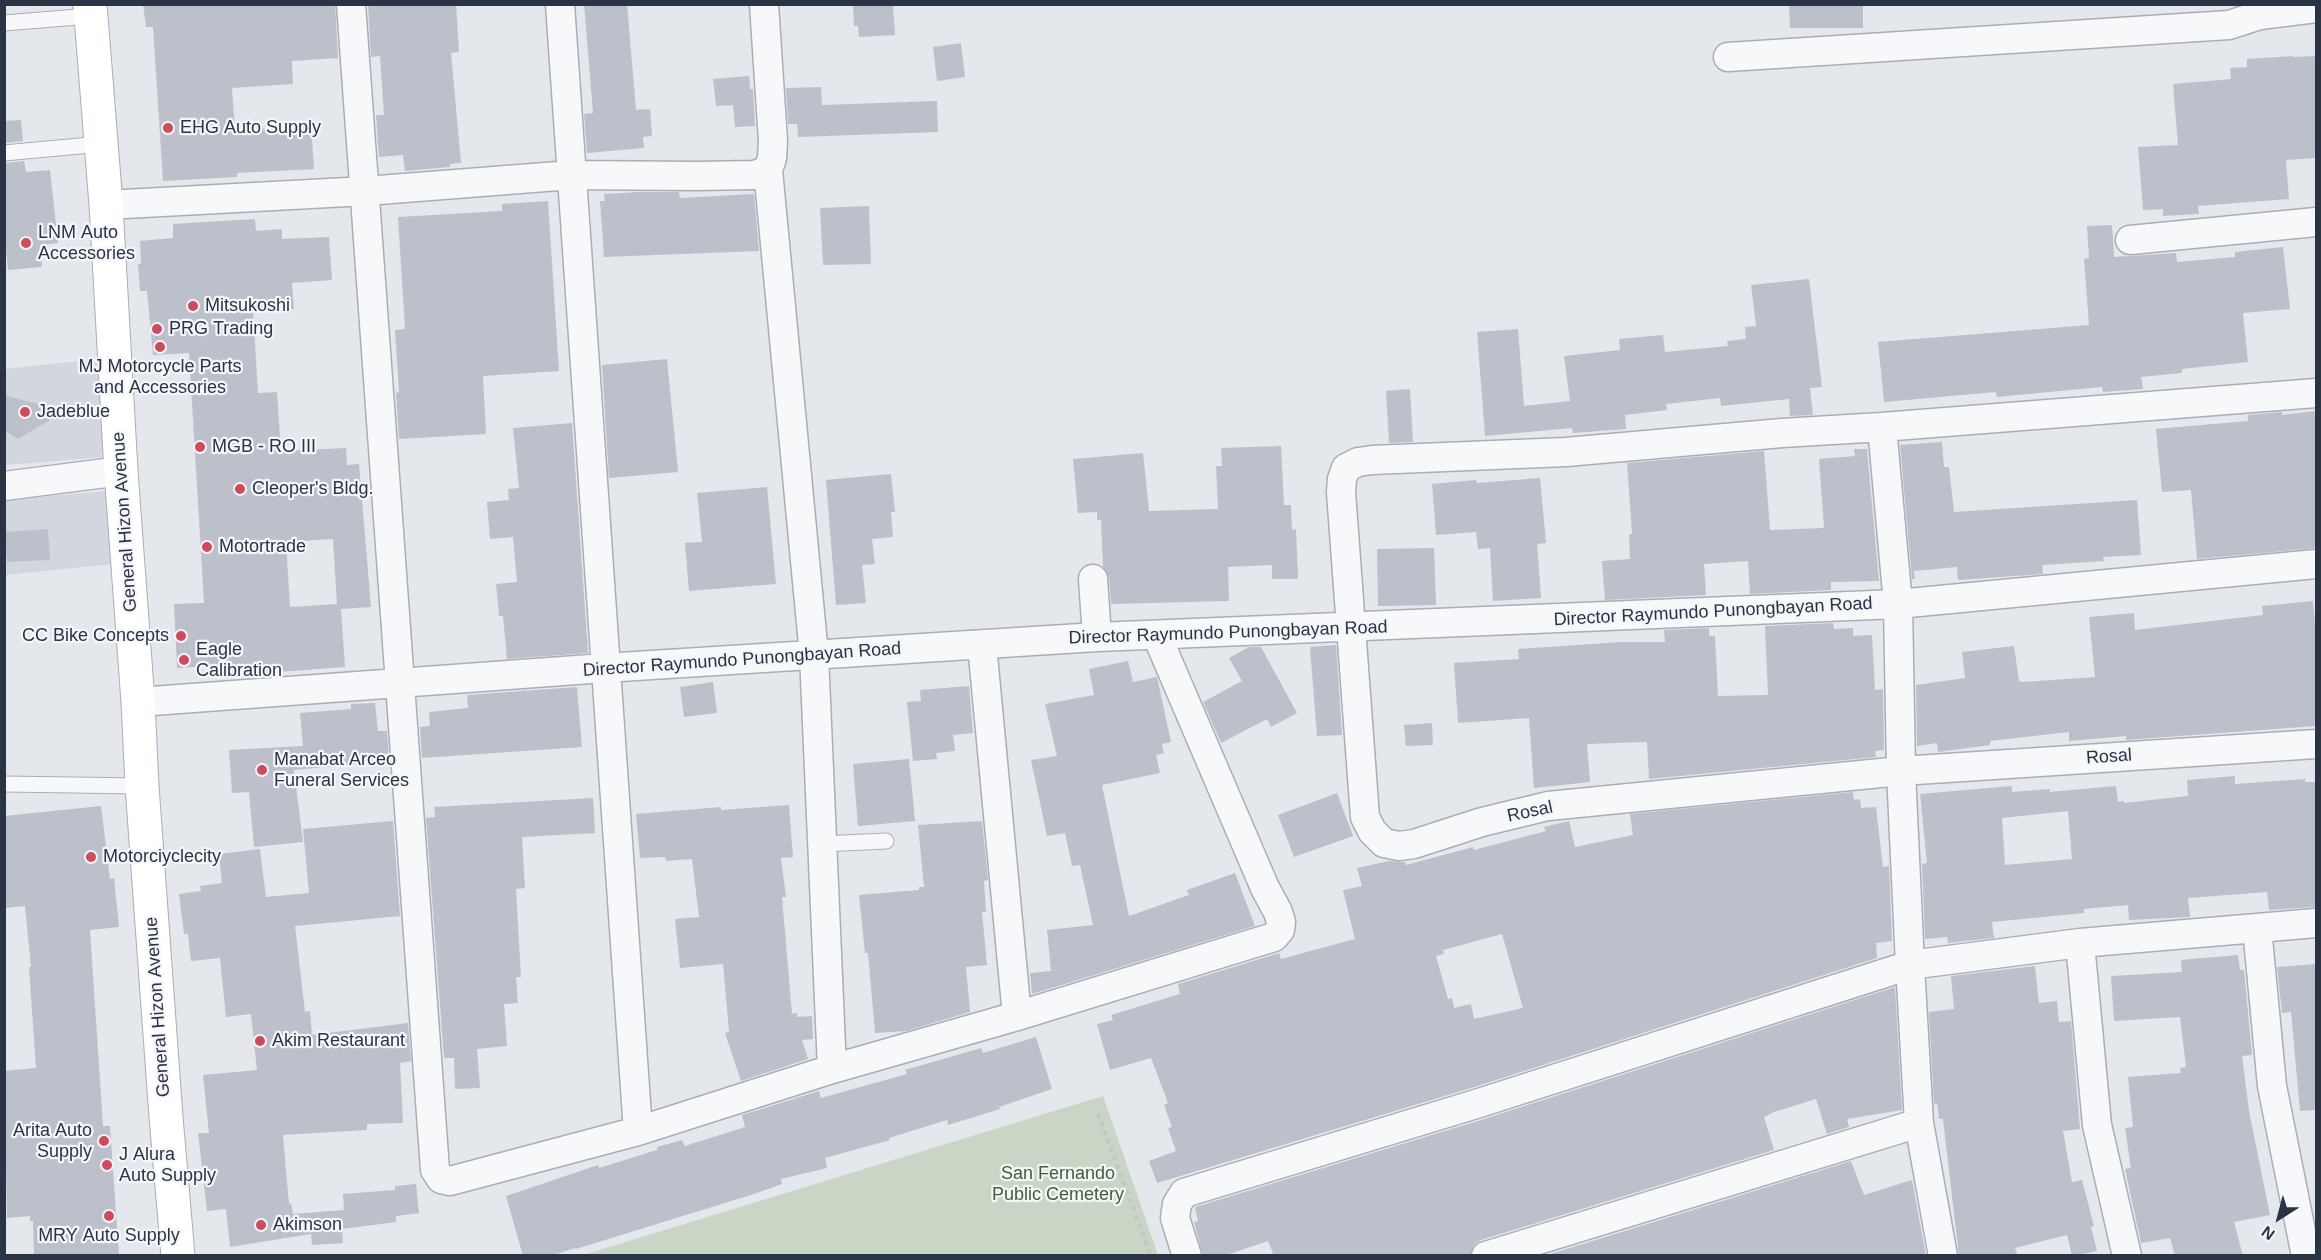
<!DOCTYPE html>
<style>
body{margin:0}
#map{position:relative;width:2321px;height:1260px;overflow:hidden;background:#e4e7ec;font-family:Helvetica,sans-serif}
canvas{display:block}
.frame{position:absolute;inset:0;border:6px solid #2b3445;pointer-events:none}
.north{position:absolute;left:2249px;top:1188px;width:60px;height:60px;-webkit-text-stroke:4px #f4f6f9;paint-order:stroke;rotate:216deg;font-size:16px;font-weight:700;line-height:24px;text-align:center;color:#2b3445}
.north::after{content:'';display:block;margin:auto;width:21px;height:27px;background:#2b3445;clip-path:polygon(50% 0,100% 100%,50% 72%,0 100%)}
</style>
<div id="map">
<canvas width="2321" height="1260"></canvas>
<div class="frame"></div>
<div class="north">N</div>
</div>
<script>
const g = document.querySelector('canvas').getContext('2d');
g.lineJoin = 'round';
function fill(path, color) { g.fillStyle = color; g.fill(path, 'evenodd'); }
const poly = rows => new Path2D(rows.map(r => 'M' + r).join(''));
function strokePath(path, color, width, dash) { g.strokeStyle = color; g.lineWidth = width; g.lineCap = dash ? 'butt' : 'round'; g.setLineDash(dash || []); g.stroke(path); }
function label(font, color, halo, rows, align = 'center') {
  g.font = font + ' Helvetica,sans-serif'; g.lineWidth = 4.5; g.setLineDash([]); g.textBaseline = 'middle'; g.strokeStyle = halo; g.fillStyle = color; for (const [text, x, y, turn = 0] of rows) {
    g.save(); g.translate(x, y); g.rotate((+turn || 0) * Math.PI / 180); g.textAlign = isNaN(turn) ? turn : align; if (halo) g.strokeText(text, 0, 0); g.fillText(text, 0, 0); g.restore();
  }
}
fill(poly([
 [98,359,105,457,5,465,5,369],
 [108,491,112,564,5,575,5,500]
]), '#d2d6de');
fill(poly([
 [1103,1096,1158,1255,583,1255]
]), '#c9d6c5');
fill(poly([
 [143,4,335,4,338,58,292,61,293,84,232,88,235,130,311,126,314,169,237,173,237,177,163,181,153,27,146,27],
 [368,4,456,4,459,52,451,53,461,163,450,164,450,167,405,171,403,155,379,157,376,115,384,115,380,56,371,57],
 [584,4,627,4,636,110,650,109,652,136,643,137,644,148,587,153,584,114,593,113],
 [853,4,893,4,895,35,859,37,858,26,854,26],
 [1789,4,1863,4,1863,28,1790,28],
 [961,43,965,77,937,81,933,47],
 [2293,56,2293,57,2316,56,2316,158,2286,160,2289,199,2198,206,2199,214,2163,216,2163,209,2143,210,2138,147,2178,145,2173,84,2231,79,2230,68,2247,67,2247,59],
 [749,76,750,89,753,89,755,126,735,127,733,105,716,106,713,79],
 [821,87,822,105,937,101,938,132,798,137,797,124,788,124,786,88],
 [21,120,23,141,4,143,4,121],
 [24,161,26,172,50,170,58,243,40,245,42,267,8,270,6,250,4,250,4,163],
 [639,192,679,192,680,198,754,194,759,251,604,257,600,201,605,201,604,194],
 [548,201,559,371,483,376,486,434,399,439,396,393,399,392,395,330,405,329,398,217,502,211,502,204],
 [869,206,871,264,823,265,820,208],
 [255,219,256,231,282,229,282,239,329,237,332,280,292,283,294,309,253,311,258,393,277,392,281,451,346,448,347,465,359,464,371,607,341,609,345,667,211,677,211,666,177,668,174,604,204,603,189,353,153,355,147,291,140,291,138,264,141,264,140,241,173,238,173,224],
 [333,539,337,604,290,607,286,542],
 [2112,225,2114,257,2176,253,2177,262,2235,257,2235,252,2283,247,2290,309,2243,313,2248,362,2182,369,2182,373,2141,377,2143,389,2103,392,2102,387,1997,397,1996,392,1884,402,1878,342,2089,325,2084,259,2089,258,2087,226],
 [1809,279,1822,387,1810,388,1813,415,1790,416,1789,399,1721,406,1720,398,1666,404,1667,410,1625,415,1626,429,1573,433,1572,428,1485,436,1477,332,1518,329,1524,406,1570,401,1564,356,1620,350,1619,339,1663,335,1665,352,1728,346,1727,341,1746,339,1745,327,1756,326,1751,285],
 [667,359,678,472,609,478,602,365],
 [1410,389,1413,442,1389,443,1386,391],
 [4,395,41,405,50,420,18,439,4,430],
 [2316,411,2316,548,2197,559,2191,490,2162,492,2156,429,2248,421,2248,415,2282,412,2282,415],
 [572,423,588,653,507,659,503,616,499,616,496,584,517,582,513,537,490,539,487,502,509,500,508,489,519,488,513,428],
 [1942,442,1944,467,1949,467,1954,512,2137,500,2141,555,2103,557,2104,561,2042,565,2043,574,1958,580,1957,567,1914,571,1915,579,1912,579,1900,445],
 [1281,446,1284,505,1291,505,1292,530,1296,529,1298,579,1272,579,1272,565,1228,567,1229,601,1111,604,1109,577,1103,566,1101,520,1097,520,1097,512,1078,513,1073,459,1143,453,1149,511,1218,509,1216,466,1222,466,1221,448],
 [1854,449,1867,449,1879,581,1831,582,1831,590,1750,594,1748,561,1704,564,1706,595,1605,600,1602,561,1630,559,1629,534,1632,534,1627,463,1764,451,1770,530,1824,528,1819,459,1855,456],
 [891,474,895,512,891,512,893,537,872,539,875,564,862,565,866,603,836,605,826,480],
 [1540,478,1546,543,1537,544,1541,598,1493,601,1490,548,1478,549,1476,532,1436,535,1432,484,1476,480,1477,483],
 [767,487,776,584,689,591,685,543,702,542,697,493],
 [48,529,50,560,7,562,5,532],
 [1434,548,1436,605,1378,606,1377,549],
 [2313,601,2316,635,2316,726,2126,740,2126,736,2069,741,2069,732,1990,741,1990,745,1938,752,1937,743,1917,746,1916,685,1965,678,1962,652,2014,646,2019,681,2023,682,2095,677,2089,617,2134,613,2135,630,2263,615,2262,606],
 [1833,623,1834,629,1853,628,1853,636,1872,635,1875,690,1883,689,1884,750,1875,751,1876,757,1649,779,1647,742,1587,744,1590,782,1534,788,1529,718,1458,723,1454,663,1519,659,1518,649,1622,642,1665,642,1664,630,1709,628,1709,636,1715,636,1718,696,1768,695,1765,626],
 [1336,645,1342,735,1317,736,1310,647],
 [1249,647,1261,647,1297,713,1271,727,1267,719,1221,743,1203,702,1242,681,1229,658],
 [1128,661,1133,682,1157,677,1171,742,1162,744,1164,753,1156,755,1160,773,1102,785,1129,916,1189,895,1187,890,1235,873,1255,926,1032,994,1030,973,1051,971,1047,930,1093,925,1080,865,1072,866,1065,833,1047,836,1031,760,1057,756,1045,704,1094,695,1089,669],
 [713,682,717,713,684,717,680,687],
 [969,686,973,733,953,735,955,751,936,753,937,759,913,761,907,702,921,701,920,690],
 [577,687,582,747,422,758,420,727,430,726,429,712,468,708,467,695],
 [375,703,378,731,387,731,389,761,294,770,303,842,254,847,249,792,232,793,229,750,303,746,300,713,351,709,351,704],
 [1432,723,1433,745,1406,746,1404,725],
 [909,759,915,821,858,826,853,764],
 [2235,776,2235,784,2305,779,2305,782,2316,782,2316,907,2269,910,2267,892,2188,898,2190,917,2129,920,2128,905,2084,909,2084,913,1992,922,1994,938,1948,943,1947,937,1925,939,1922,864,1927,863,1920,794,2012,786,2012,792,2050,789,2050,792,2116,786,2118,802,2124,801,2124,803,2188,796,2187,780],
 [2068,811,2072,859,2005,865,2002,818],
 [1853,792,1854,800,1860,799,1861,808,1876,807,1883,867,1889,866,1892,941,1876,943,1877,958,1471,1088,1157,1183,1149,1161,1176,1151,1168,1128,1172,1127,1164,1105,1168,1103,1151,1058,1110,1070,1097,1024,1113,1020,1111,1015,1180,994,1178,984,1279,953,1281,959,1355,939,1343,890,1362,886,1357,868,1389,861,1405,862,1406,865,1473,847,1474,850,1546,831,1544,827,1569,821,1575,847,1633,835,1630,814],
 [1502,934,1523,1008,1474,1019,1471,1004,1454,1008,1452,998,1448,999,1436,956,1444,954,1443,950],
 [1337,793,1353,836,1294,857,1278,815],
 [593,798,595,833,522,837,525,888,516,889,521,977,516,977,518,1003,504,1004,507,1046,477,1049,480,1088,455,1089,454,1058,444,1058,426,818,435,817,434,807],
 [789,805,793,857,781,858,786,897,782,897,792,1014,797,1013,797,1017,812,1016,813,1039,802,1040,808,1059,741,1081,725,1033,729,1032,723,964,680,968,675,919,699,917,692,859,666,861,665,857,640,858,636,814,721,807,721,810],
 [101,806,110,879,114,878,119,927,90,930,103,1126,110,1126,119,1256,34,1256,33,1221,30,1221,30,1216,7,1218,4,1071,36,1068,29,967,31,967,25,906,4,908,4,816],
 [393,821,400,916,295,926,305,1012,310,1011,312,1035,408,1023,411,1061,400,1063,403,1123,367,1124,367,1130,283,1135,289,1204,291,1203,293,1214,344,1210,343,1194,395,1190,395,1186,416,1184,419,1213,396,1216,396,1222,342,1229,343,1243,312,1245,311,1234,230,1247,226,1209,207,1211,198,1133,209,1133,203,1075,257,1070,251,1014,226,1017,220,958,191,961,188,934,184,934,179,894,201,891,200,886,222,883,219,854,260,849,266,897,309,893,303,829],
 [982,821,988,880,984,881,986,912,982,912,987,965,966,967,970,1012,906,1031,875,1033,868,953,865,953,859,895,919,890,919,887,924,887,918,825],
 [2238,955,2240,970,2244,970,2252,1055,2242,1056,2249,1111,2270,1215,2234,1222,2243,1256,2175,1256,2170,1238,2141,1243,2125,1169,2131,1168,2125,1128,2133,1127,2128,1077,2181,1073,2180,1068,2186,1067,2180,1017,2114,1021,2111,976,2182,972,2181,960],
 [2316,964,2316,1110,2300,1111,2291,1012,2282,1013,2277,967],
 [2035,966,2039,1003,2057,1001,2059,1022,2071,1021,2080,1129,2063,1131,2072,1182,2082,1180,2094,1226,2091,1227,2097,1251,2072,1256,2067,1235,2015,1248,2018,1256,1959,1256,1943,1119,1939,1119,1937,1103,1934,1104,1929,1012,1954,1009,1951,976],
 [1895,987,1902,1110,1847,1119,1849,1127,1827,1134,1816,1099,1774,1112,1764,1117,1774,1150,1481,1240,1474,1245,1470,1256,1274,1256,1268,1241,1223,1256,1203,1256,1194,1222,1198,1221,1195,1207,1481,1120],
 [1036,1037,1052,1089,999,1107,1000,1109,948,1125,947,1120,889,1138,890,1140,825,1158,827,1168,781,1179,782,1184,754,1194,576,1249,575,1248,550,1256,523,1256,506,1196,598,1165,599,1168,657,1150,657,1147,682,1140,685,1146,745,1127,742,1115,819,1091,821,1098,907,1074,905,1070,981,1048,983,1053],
 [1851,1161,1864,1195,1912,1180,1926,1256,1544,1256]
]), '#bbc0ca');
const lane = poly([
 [4,23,90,16],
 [4,153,101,144],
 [4,784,142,786],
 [822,844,886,841]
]);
const street = poly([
 [351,4,435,1170,441,1179,450,1181,638,1131,832,1069,1017,1016,1274,937,1280,930,1281,922,1278,912,1265,888,1157,636],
 [560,4,638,1131],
 [764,4,773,141,772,158,768,170,814,655,832,1069],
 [1728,57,2229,25,2260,15,2316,8],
 [106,205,366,191,571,175,697,176,755,175,768,170],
 [2130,240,2316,222],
 [2316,393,1882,427,1782,433,1566,452,1372,460,1358,462,1346,468,1342,479,1341,492,1365,817,1372,831,1384,843,1399,846,1414,844,1482,822,1548,806,1901,771,2316,744],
 [4,486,121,471],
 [1093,579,1097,637],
 [982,645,1017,1016],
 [138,702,604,668,1097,637,1898,604,2316,564],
 [2257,928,2272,1086,2306,1256],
 [2080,943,2097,1125,2127,1256],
 [1187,1256,1175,1218,1177,1204,1184,1193,1476,1104,1910,965,1901,771,1898,604,1882,427],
 [1486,1256,1919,1123],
 [1943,1256,1919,1123,1910,965,2080,943,2316,923]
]);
const secondary = poly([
 [90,4,106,205,121,471,138,702,142,786,166,1117,178,1256]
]);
strokePath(lane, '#a9aeb7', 17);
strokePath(street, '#a9aeb7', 31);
strokePath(secondary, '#a9aeb7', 35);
strokePath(poly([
 [1098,1114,1151,1256]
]), '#c2c5cb', 4, [4.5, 4.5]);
strokePath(lane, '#f7f8fa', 15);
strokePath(street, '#f7f8fa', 28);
strokePath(secondary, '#fff', 33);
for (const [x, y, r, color] of [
 [168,128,6,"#d1495b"],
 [26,243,6,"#d1495b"],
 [193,306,6,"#d1495b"],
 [157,329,6,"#d1495b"],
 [160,347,6,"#d1495b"],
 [25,412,6,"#d1495b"],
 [200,447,6,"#d1495b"],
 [240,489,6,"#d1495b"],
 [207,547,6,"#d1495b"],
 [181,636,6,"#d1495b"],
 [184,660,6,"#d1495b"],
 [262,770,6,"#d1495b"],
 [91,857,6,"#d1495b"],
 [260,1041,6,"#d1495b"],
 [104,1141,6,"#d1495b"],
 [107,1165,6,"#d1495b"],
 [109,1216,6,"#d1495b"],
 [261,1225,6,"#d1495b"]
]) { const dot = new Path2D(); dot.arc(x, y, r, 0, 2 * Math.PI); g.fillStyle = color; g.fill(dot); strokePath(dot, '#f4f6f9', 2); }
label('18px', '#2b3445', '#f4f6f9', [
 ["EHG Auto Supply",180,128],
 ["LNM Auto",38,233],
 ["Accessories",38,254],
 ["Mitsukoshi",205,306],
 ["PRG Trading",169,329],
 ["MJ Motorcycle Parts",160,367,"center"],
 ["and Accessories",160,388,"center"],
 ["Jadeblue",37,412],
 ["MGB - RO III",212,447],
 ["Cleoper's Bldg.",252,489],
 ["Motortrade",219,547],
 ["CC Bike Concepts",169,636,"right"],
 ["Eagle",196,650],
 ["Calibration",196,671],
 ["Manabat Arceo",274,760],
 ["Funeral Services",274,781],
 ["Motorciyclecity",103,857],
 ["Akim Restaurant",272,1041],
 ["Arita Auto",92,1131,"right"],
 ["Supply",92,1152,"right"],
 ["J Alura",119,1155],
 ["Auto Supply",119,1176],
 ["Akimson",273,1225],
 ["MRY Auto Supply",109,1236,"center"]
], 'left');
label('18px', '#2b3445', '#f4f6f9', [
 ["General Hizon Avenue",125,522,-94],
 ["Director Raymundo Punongbayan Road",1713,612,-3],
 ["Director Raymundo Punongbayan Road",1228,633,-2],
 ["Director Raymundo Punongbayan Road",742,660,-4],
 ["Rosal",2109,757,-4],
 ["Rosal",1530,812,-12],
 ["General Hizon Avenue",158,1007,-94]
]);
label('18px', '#3f6138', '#f4f6f9', [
 ["San Fernando",1058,1174],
 ["Public Cemetery",1058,1195]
]);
</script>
